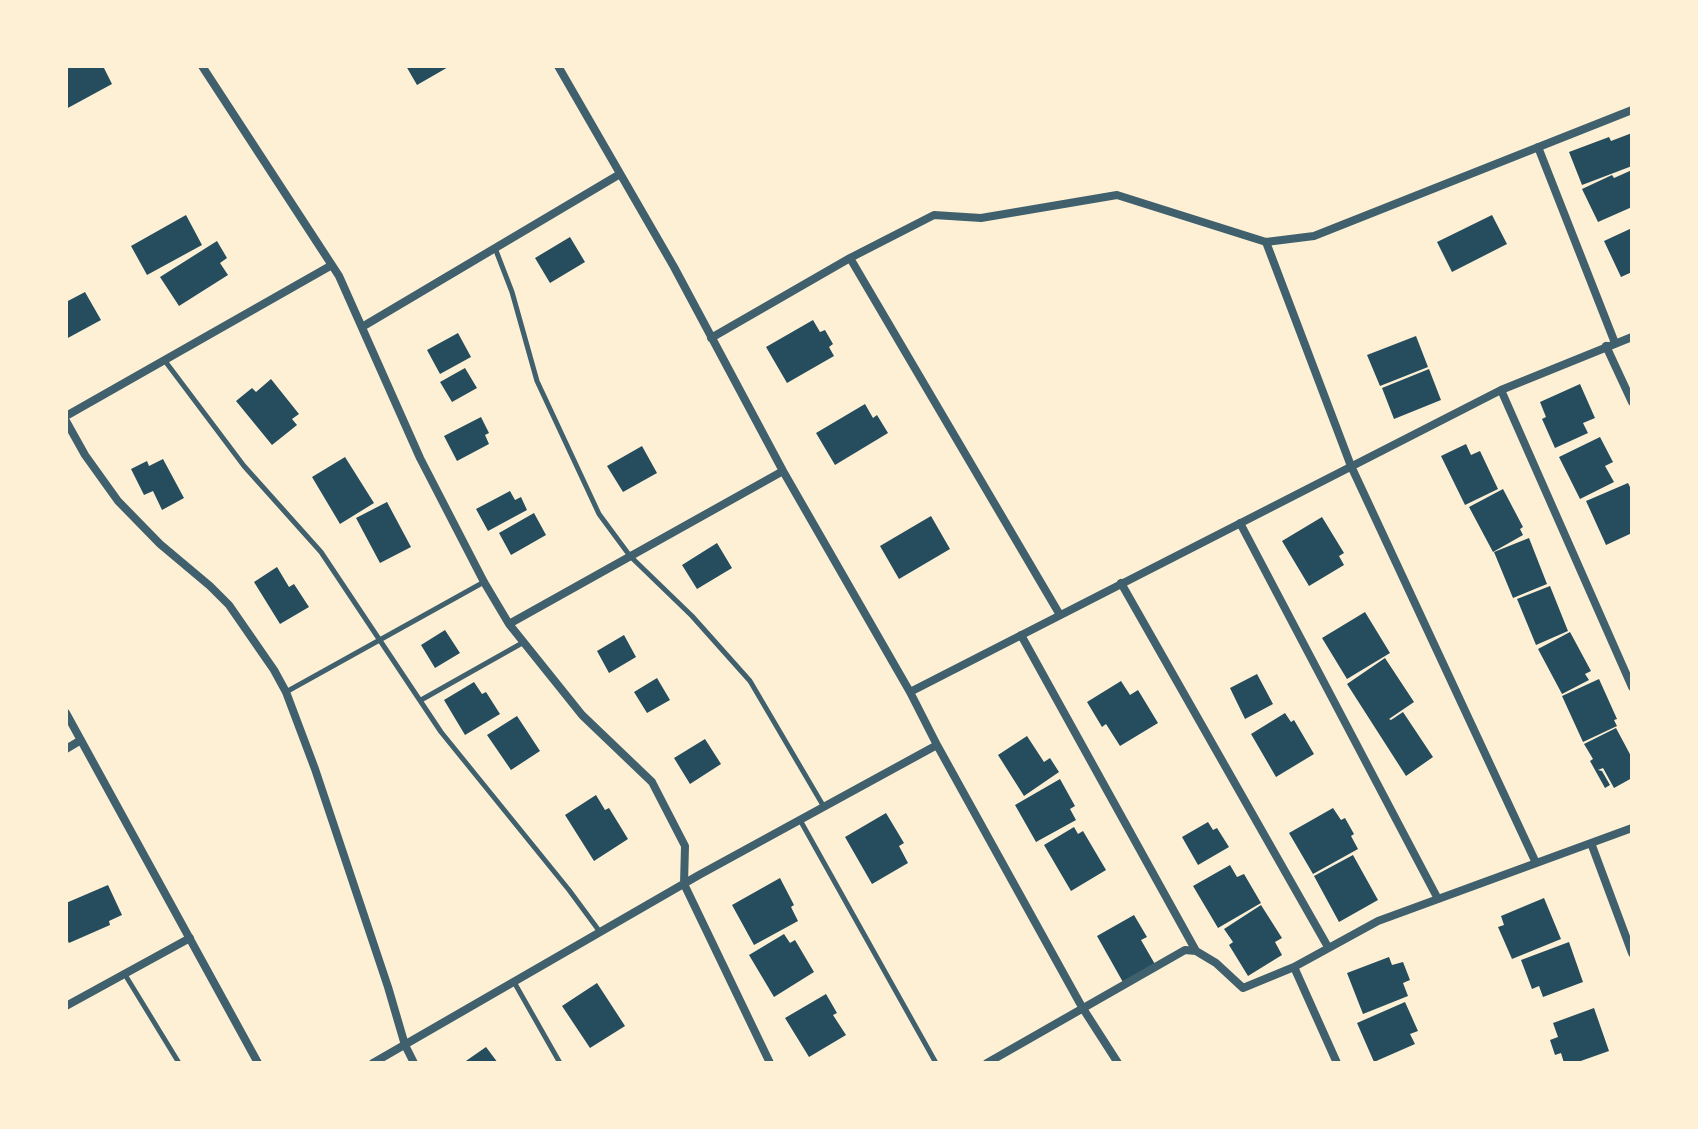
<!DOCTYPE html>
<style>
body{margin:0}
#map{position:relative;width:1698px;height:1129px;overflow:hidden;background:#fdf0d5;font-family:"Alegreya Sans",sans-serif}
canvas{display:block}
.frame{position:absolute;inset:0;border:68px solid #fdf0d5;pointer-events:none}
</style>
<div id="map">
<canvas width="1698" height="1129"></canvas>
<div class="frame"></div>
</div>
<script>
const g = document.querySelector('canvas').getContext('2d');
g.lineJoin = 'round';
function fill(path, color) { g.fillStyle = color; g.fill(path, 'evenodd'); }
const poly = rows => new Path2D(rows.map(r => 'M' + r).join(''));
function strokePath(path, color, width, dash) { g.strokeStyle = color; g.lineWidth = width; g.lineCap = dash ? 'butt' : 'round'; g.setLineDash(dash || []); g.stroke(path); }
fill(poly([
 [103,66,112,84,66,109,66,67],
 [406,66,450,66,417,85],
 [1632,133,1632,166,1582,185,1569,152,1609,137,1611,141],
 [1632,170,1632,207,1598,222,1582,189,1612,175,1614,178],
 [186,215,202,245,147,275,131,246],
 [1492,215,1507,244,1452,272,1437,242],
 [1632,228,1632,272,1621,277,1604,241],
 [570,237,585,262,550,283,535,258],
 [217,241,227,258,220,263,228,275,179,306,160,277],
 [85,292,101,320,66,339,66,302],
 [813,320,820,332,825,330,833,344,829,347,834,356,787,383,766,347],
 [458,333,471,357,440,374,427,350],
 [1416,336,1428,367,1380,386,1367,355],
 [465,368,477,388,452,402,440,382],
 [1429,369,1441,400,1394,419,1382,388],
 [271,379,299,414,292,419,297,425,272,445,236,401,252,388,256,392],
 [1580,384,1595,418,1583,423,1588,433,1555,448,1542,419,1546,417,1540,402],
 [865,404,873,418,877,415,888,433,835,465,816,433],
 [481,417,489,433,485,435,489,444,457,461,444,436],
 [1600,437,1613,462,1605,466,1614,482,1580,499,1559,457],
 [1466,444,1471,455,1480,451,1498,489,1465,505,1441,456],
 [642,446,657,473,623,492,607,466],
 [345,457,374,503,340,524,312,477],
 [163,459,184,498,162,510,153,491,144,495,131,469,147,461,149,466],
 [1628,483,1632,491,1632,533,1606,545,1586,501],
 [1503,489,1523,527,1520,529,1523,535,1493,552,1469,507],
 [510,491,515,500,521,497,527,510,488,531,476,509],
 [387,502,411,547,380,563,356,518],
 [534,513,546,535,511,555,499,533],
 [931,516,950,549,899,579,880,546],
 [1322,517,1344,553,1339,556,1344,565,1309,586,1282,541],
 [1529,538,1547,584,1513,598,1494,552],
 [717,543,732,568,697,589,682,565],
 [277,567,289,587,294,584,309,607,280,624,254,582],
 [1550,586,1568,631,1536,645,1517,599],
 [1365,612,1390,653,1347,679,1322,638],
 [445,630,460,653,435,668,421,645],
 [1570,632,1591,671,1585,674,1589,680,1562,694,1538,649],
 [624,635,636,657,609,673,597,651],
 [1385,658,1414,702,1389,719,1391,720,1403,712,1433,757,1406,776,1347,684],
 [1257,674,1273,704,1245,719,1230,688],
 [657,678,670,700,647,713,634,692],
 [1599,679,1617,719,1614,720,1617,726,1583,742,1562,696],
 [1121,681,1130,695,1138,690,1158,723,1120,746,1106,724,1102,727,1087,702],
 [474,682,482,694,486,692,500,714,465,735,444,700],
 [1285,713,1291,722,1294,720,1314,754,1276,777,1251,734],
 [517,716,540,751,511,770,487,735],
 [1616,728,1632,758,1630,770,1632,778,1614,788,1603,768,1598,770,1602,771,1610,785,1605,788,1590,761,1593,759,1584,744],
 [1027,736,1044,762,1050,758,1059,772,1024,796,998,755],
 [705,739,721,764,690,784,674,758],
 [1060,779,1075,806,1070,809,1076,820,1036,842,1015,805],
 [596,795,605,810,609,808,628,839,594,861,565,815],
 [1333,808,1341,820,1345,818,1354,834,1351,836,1358,849,1313,874,1289,833],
 [886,813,904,843,899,846,908,863,872,884,845,837],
 [1208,822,1213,830,1217,828,1229,847,1198,865,1182,837],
 [1074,827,1078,834,1083,831,1106,870,1071,891,1044,845],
 [1353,855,1378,900,1339,922,1314,876],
 [1230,865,1237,877,1244,874,1261,903,1218,928,1193,886],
 [780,878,794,905,791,907,798,921,754,945,732,905],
 [108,885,122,915,109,921,110,925,69,943,66,938,66,903],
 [1544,898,1561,939,1512,959,1498,927,1504,925,1501,916],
 [1261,905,1282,938,1275,942,1282,955,1248,976,1229,945,1233,942,1224,929],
 [1134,915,1147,937,1141,940,1156,966,1124,984,1097,936],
 [784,934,790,943,795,940,814,972,774,997,749,955],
 [1569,942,1583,982,1543,997,1539,986,1532,989,1521,960],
 [1389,957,1392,965,1403,962,1410,980,1403,983,1408,996,1363,1014,1347,973],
 [597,983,625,1026,590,1048,562,1006],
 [826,994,837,1013,833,1015,846,1035,809,1057,785,1018],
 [1405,1002,1418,1031,1410,1034,1415,1044,1374,1062,1357,1023],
 [1594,1008,1609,1051,1575,1063,1564,1063,1561,1053,1555,1055,1550,1040,1558,1037,1553,1023],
 [486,1047,498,1063,463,1063]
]), '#264d5e');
strokePath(poly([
 [495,248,512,292,537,381,599,514,630,556,692,616,750,681,824,807],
 [165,361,244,466,321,552,441,732,569,890,600,932],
 [286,692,484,582],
 [421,700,524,642],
 [800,820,936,1063],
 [124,973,179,1063],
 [514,982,560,1063]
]), '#3f606c', 5);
strokePath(poly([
 [202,66,339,276,420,458,484,582,509,624,582,715,652,782,685,846,684,884,770,1063],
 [558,66,674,267,783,471,910,692,937,745,1082,1007,1118,1063],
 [1538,147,1615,343],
 [1266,242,1351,466,1536,863],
 [850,258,1060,615],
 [362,327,620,174],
 [711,338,850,258,934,215,981,218,1117,195,1266,242,1314,236,1632,110],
 [1606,346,1632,402],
 [1501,390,1632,687],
 [66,416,332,265],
 [66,421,85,455,118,501,160,544,210,586,229,605,274,670,286,692,315,769,388,987,405,1045,414,1063],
 [1240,523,1438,899],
 [1121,583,1328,947],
 [509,624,783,471],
 [1021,635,1196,951],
 [910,692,1501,390,1632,337],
 [66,713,258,1063],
 [66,749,81,740],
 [1591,843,1632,953],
 [1294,967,1337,1063],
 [66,1006,190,938],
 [373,1063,699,875,937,745],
 [987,1063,1185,950,1196,951,1216,963,1243,988,1294,967,1378,921,1632,828]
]), '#3f606c', 8);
</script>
